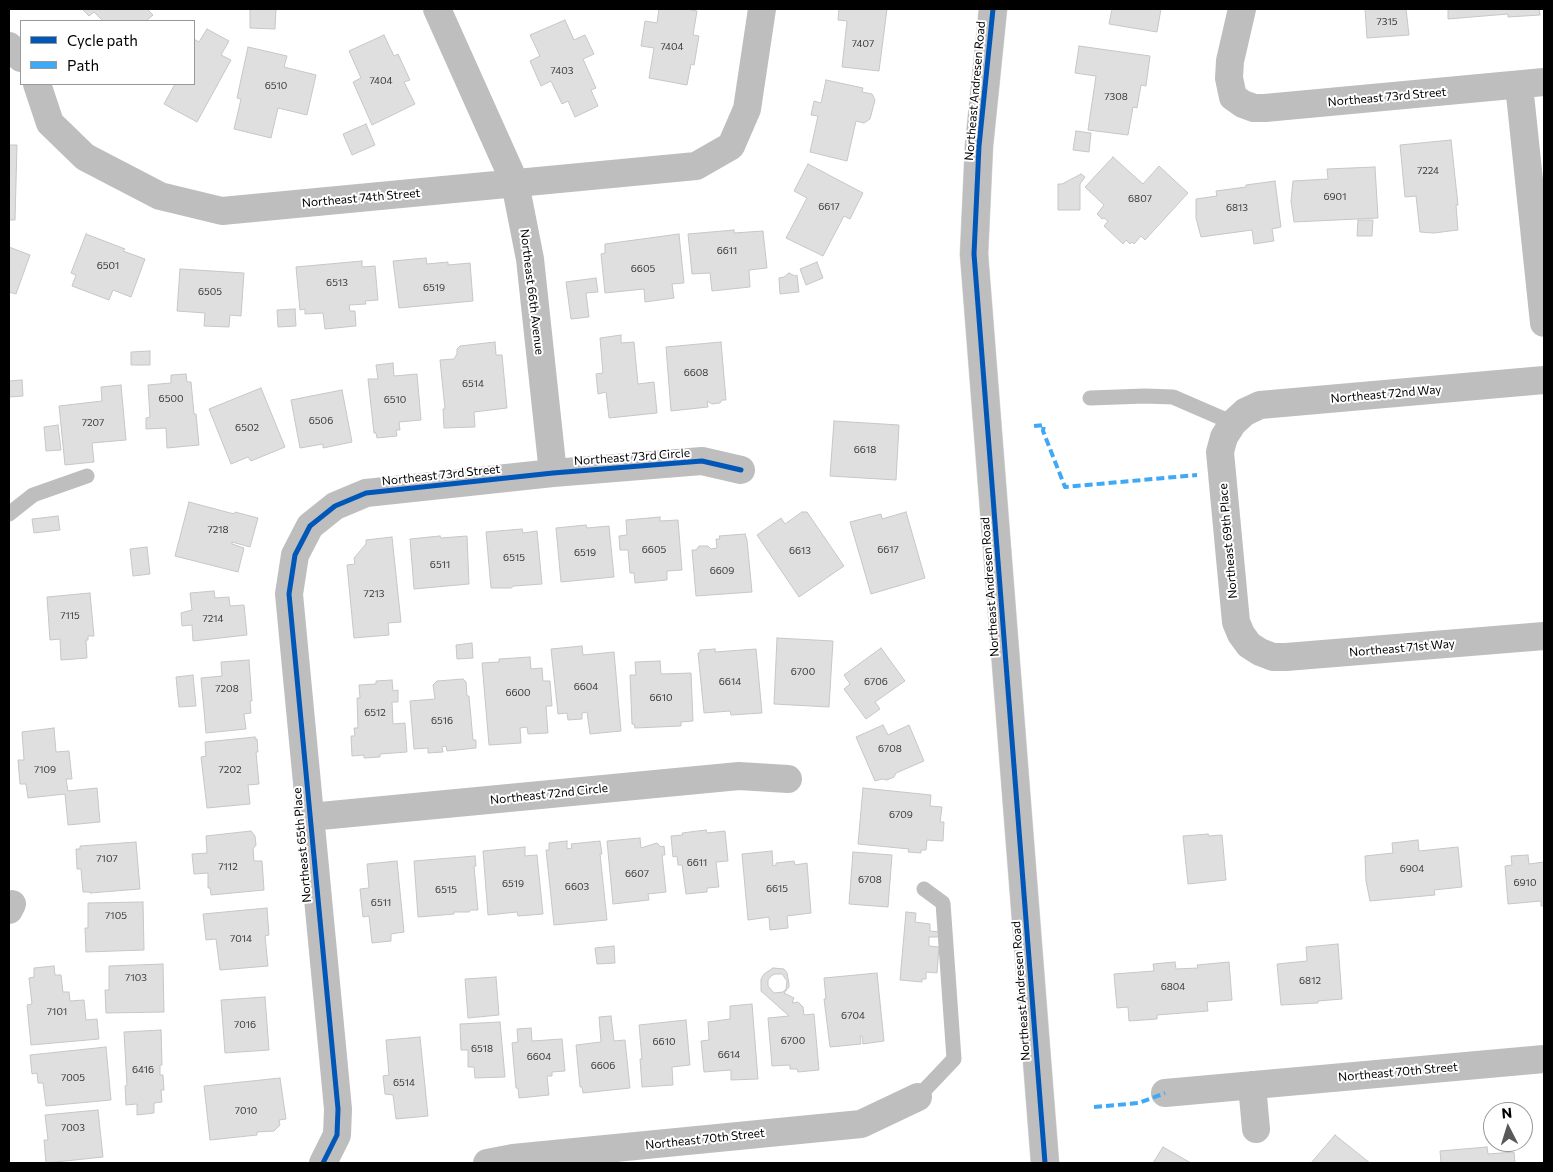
<!DOCTYPE html>
<style>
body{margin:0}
#map{position:relative;width:1553px;height:1172px;overflow:hidden;background:#fff;font-family:Commissioner,sans-serif}
canvas{display:block}
.frame{position:absolute;inset:0;border:10px solid #000;pointer-events:none}
.legend{position:absolute;left:20px;top:20px;width:175px;height:65px;box-sizing:border-box;background:#fff;border:1px solid #999;margin:0;padding:6px 9px;list-style:none;font-size:15px;color:#000}
.legend li{display:flex;align-items:center;gap:10px;height:25px}
.legend b{width:25px;border:1px solid #999}
.north{position:absolute;left:1483px;top:1102px;width:50px;height:50px;box-sizing:border-box;background:#fff;border:1px solid #999;border-radius:50%;rotate:355deg;font-size:14px;font-weight:700;line-height:20px;text-align:center;color:#000}
.north::after{content:'';display:block;margin:auto;width:18px;height:22px;background:#595959;clip-path:polygon(50% 0,100% 100%,50% 72%,0 100%)}
</style>
<div id="map">
<canvas width="1553" height="1172"></canvas>
<div class="frame"></div>
<ul class="legend">
<li><b style="height:6px;background:#0057b8"></b>Cycle path</li>
<li><b style="height:6px;background:#3fa9f5"></b>Path</li>
</ul>
<div class="north">N</div>
</div>
<script>
const g = document.querySelector('canvas').getContext('2d');
g.lineJoin = 'round';
function fill(path, color) { g.fillStyle = color; g.fill(path, 'evenodd'); }
const poly = rows => new Path2D(rows.map(r => 'M' + r).join(''));
function strokePath(path, color, width, dash) { g.strokeStyle = color; g.lineWidth = width; g.lineCap = dash ? 'butt' : 'round'; g.setLineDash(dash || []); g.stroke(path); }
function label(font, color, halo, rows, align = 'center') {
  g.font = font + ' Commissioner,sans-serif'; g.lineWidth = 4; g.setLineDash([]); g.textBaseline = 'middle'; g.strokeStyle = halo; g.fillStyle = color; for (const [text, x, y, turn = 0] of rows) {
    g.save(); g.translate(x, y); g.rotate((+turn || 0) * Math.PI / 180); g.textAlign = isNaN(turn) ? turn : align; if (halo) g.strokeText(text, 0, 0); g.fillText(text, 0, 0); g.restore();
  }
}
const building = poly([
 [82,9,147,9,153,15,146,21,103,21,94,12,89,16,82,9],
 [250,9,276,9,275,29,250,28,250,9],
 [659,9,686,9,697,11,693,35,699,36,694,65,691,64,687,85,649,78,654,48,641,46,645,21,657,23,659,9],
 [839,9,887,9,879,71,842,67,847,21,838,20,839,9],
 [1112,9,1161,9,1157,32,1109,24,1112,9],
 [1365,9,1406,9,1409,35,1367,38,1365,9],
 [1448,9,1539,9,1540,15,1508,17,1508,14,1448,19,1448,9],
 [565,20,574,40,585,35,594,54,583,59,596,88,591,90,598,106,575,117,568,101,562,104,551,81,541,86,530,61,540,56,530,35,565,20],
 [207,29,229,41,221,55,231,60,197,122,164,104,175,84,194,84,194,39,199,42,207,29],
 [384,35,394,56,398,54,410,80,404,82,415,104,372,125,353,82,361,78,349,51,384,35],
 [1079,46,1150,56,1146,86,1141,85,1137,108,1133,107,1128,135,1088,130,1096,76,1075,73,1079,46],
 [248,47,287,56,284,67,316,75,307,115,278,108,271,138,234,129,241,99,237,98,248,47],
 [826,80,863,88,862,92,872,94,875,100,870,119,864,123,856,121,847,161,810,152,818,116,811,115,814,101,821,103,826,80],
 [366,124,375,145,352,155,343,134,366,124],
 [1076,131,1091,133,1089,152,1073,150,1076,131],
 [1451,140,1458,205,1456,205,1458,230,1434,233,1420,232,1416,196,1405,197,1400,145,1451,140],
 [9,145,17,145,15,220,9,220,9,145],
 [1113,157,1143,184,1159,166,1188,193,1145,240,1141,236,1134,244,1132,242,1130,244,1126,240,1123,244,1104,226,1108,221,1104,218,1102,219,1097,214,1104,205,1085,187,1113,157],
 [808,164,863,193,850,219,844,216,823,256,786,238,807,198,794,191,808,164],
 [1375,167,1378,218,1294,222,1291,201,1293,181,1328,179,1327,169,1375,167],
 [1081,174,1085,177,1080,184,1080,210,1058,210,1058,184,1062,184,1081,174],
 [1275,181,1281,227,1272,229,1274,241,1254,244,1252,230,1201,237,1196,218,1196,199,1217,196,1216,191,1246,187,1246,185,1275,181],
 [1358,220,1373,220,1372,236,1357,236,1358,220],
 [734,230,734,233,763,231,767,268,749,270,750,287,712,291,710,273,692,274,688,234,734,230],
 [86,234,125,249,123,251,145,259,131,297,113,290,109,300,72,286,76,275,71,273,86,234],
 [679,234,684,283,672,284,674,298,645,302,644,289,605,293,601,254,605,253,605,244,679,234],
 [9,247,30,255,16,294,9,292,9,247],
 [426,258,427,264,448,262,448,265,470,263,473,301,399,308,393,261,426,258],
 [362,261,362,267,375,266,378,300,365,301,366,304,349,305,350,311,355,311,356,326,325,329,323,313,305,314,305,309,300,310,296,267,362,261],
 [817,262,823,278,806,285,800,269,817,262],
 [180,269,244,273,241,316,230,315,229,327,204,326,205,313,177,311,180,269],
 [789,273,795,276,797,275,799,292,780,294,779,278,784,277,789,273],
 [596,278,598,292,586,293,589,317,571,319,566,282,596,278],
 [295,309,296,326,278,327,277,310,295,309],
 [621,335,621,343,634,342,638,384,654,382,657,413,609,418,606,392,598,394,596,374,603,373,600,338,621,335],
 [495,342,496,355,502,355,507,408,474,412,475,427,444,428,443,409,445,409,440,360,454,359,457,354,457,349,460,346,495,342],
 [721,342,726,400,722,400,720,403,712,404,707,401,708,407,671,411,666,347,721,342],
 [150,351,150,365,131,365,131,352,150,351],
 [393,363,394,376,417,374,421,420,399,422,400,430,396,430,397,436,377,438,376,433,374,433,368,379,378,379,376,365,393,363],
 [186,374,187,382,191,382,194,414,196,414,199,445,167,448,166,428,146,429,146,418,150,417,148,385,171,383,171,375,186,374],
 [22,380,23,396,9,397,9,381,22,380],
 [121,385,126,440,92,443,94,462,65,465,59,406,102,401,101,387,121,385],
 [261,388,285,447,251,461,248,457,231,464,209,409,261,388],
 [342,390,352,442,323,448,323,444,300,448,291,400,342,390],
 [834,421,899,425,896,480,830,476,834,421],
 [58,425,61,450,46,451,44,427,58,425],
 [189,502,234,514,235,512,258,518,250,547,232,542,232,544,244,548,238,572,175,556,189,502],
 [802,512,807,512,844,566,799,597,757,535,781,518,785,524,802,512],
 [906,512,925,578,871,594,850,522,881,514,882,519,906,512],
 [58,516,60,530,34,533,32,519,58,516],
 [660,517,660,521,678,520,682,570,667,571,667,580,635,583,634,573,630,573,628,550,620,550,619,536,627,535,626,520,660,517],
 [586,525,587,528,609,526,614,577,561,582,556,528,586,525],
 [522,529,523,533,537,531,542,584,514,586,511,588,491,588,486,532,522,529],
 [745,534,747,540,752,592,696,596,692,550,696,550,699,546,708,546,711,549,717,548,716,539,720,539,719,536,745,534],
 [440,536,441,538,467,536,469,584,414,589,410,539,440,536],
 [392,537,401,622,388,623,389,635,354,638,347,565,355,564,354,558,366,544,366,540,392,537],
 [147,547,150,574,133,576,130,549,147,547],
 [214,591,215,598,229,597,230,606,244,605,247,635,193,641,192,625,182,626,181,613,192,610,190,593,214,591],
 [90,593,94,636,88,636,88,640,86,640,87,658,61,660,60,639,50,640,47,597,90,593],
 [777,638,833,641,829,707,774,704,777,638],
 [472,643,473,658,457,659,456,645,472,643],
 [582,646,583,655,614,652,621,731,590,734,587,712,582,713,582,719,568,720,567,713,558,714,551,649,582,646],
 [881,648,905,681,875,702,880,709,866,719,844,689,850,684,844,675,881,648],
 [715,649,715,652,756,649,762,713,731,715,730,711,704,713,698,653,700,653,700,650,715,649],
 [530,657,531,669,542,668,543,681,550,681,552,706,546,706,548,733,528,734,527,727,520,728,521,743,489,745,482,663,499,662,499,659,530,657],
 [249,660,252,701,250,701,251,713,244,714,246,729,206,733,201,678,222,676,221,662,249,660],
 [660,661,661,674,691,673,693,721,681,722,681,726,635,728,634,724,632,724,630,675,636,675,635,662,660,661],
 [193,675,196,706,179,707,176,677,193,675],
 [463,679,466,682,467,696,469,696,473,740,476,740,476,748,447,751,446,746,442,747,443,752,428,753,428,748,414,749,410,701,435,699,433,685,437,681,463,679],
 [392,680,393,691,398,690,398,702,392,702,393,724,405,723,407,752,380,754,380,757,364,758,364,755,352,756,351,736,355,736,354,728,358,728,357,698,360,698,359,685,376,684,376,681,392,680],
 [883,725,888,735,909,725,924,761,896,773,894,777,887,780,882,779,875,781,856,737,883,725],
 [54,728,56,752,69,751,72,779,66,779,68,791,97,788,100,822,68,825,65,794,28,798,26,784,20,784,18,760,24,760,22,732,54,728],
 [255,737,255,739,257,739,258,752,256,752,259,784,248,785,250,804,207,808,201,757,206,756,205,742,255,737],
 [863,788,931,795,930,806,942,807,940,822,944,822,943,841,927,840,926,850,921,850,921,853,908,852,909,849,858,844,863,788],
 [706,830,707,833,725,831,728,861,716,862,719,887,707,888,707,892,686,894,682,865,678,865,677,856,673,857,671,836,683,835,682,833,706,830],
 [251,831,255,836,256,845,253,849,254,861,262,861,264,890,211,895,210,888,208,888,208,873,194,874,192,854,207,853,206,836,251,831],
 [1208,834,1209,836,1222,835,1226,880,1188,884,1183,836,1208,834],
 [640,838,641,848,657,843,661,847,664,846,665,855,662,855,666,892,648,894,649,900,613,904,607,841,640,838],
 [1418,840,1419,851,1458,847,1462,887,1434,890,1435,895,1370,901,1366,881,1365,856,1393,853,1392,843,1418,840],
 [567,841,567,849,572,848,571,844,600,841,602,854,600,854,607,920,554,925,546,850,549,850,549,843,567,841],
 [136,842,140,889,90,893,90,892,83,892,81,869,77,869,76,849,80,849,80,846,136,842],
 [525,847,525,856,537,855,543,914,518,916,517,912,488,915,483,851,525,847],
 [772,851,773,866,776,865,776,863,794,861,795,865,807,863,811,913,787,916,788,928,770,930,769,917,748,920,742,854,772,851],
 [853,852,892,855,888,907,849,904,853,852],
 [1528,855,1529,864,1544,862,1544,906,1541,906,1541,901,1508,904,1505,866,1512,865,1511,856,1528,855],
 [475,856,476,866,474,866,478,910,471,910,469,912,454,912,454,914,418,917,414,861,475,856],
 [397,861,404,932,391,934,391,941,372,943,369,916,363,917,360,889,369,888,367,864,397,861],
 [143,902,144,950,86,952,85,928,88,928,88,903,143,902],
 [267,908,269,935,265,936,268,966,220,970,216,939,206,940,203,914,267,908],
 [906,912,916,913,915,922,930,924,930,931,940,932,940,937,929,937,929,946,939,947,937,973,926,972,926,979,922,979,922,982,900,980,906,912],
 [1338,944,1342,999,1318,1001,1318,1003,1281,1005,1277,964,1307,961,1306,947,1338,944],
 [614,946,615,963,597,964,595,948,614,946],
 [1175,962,1176,969,1198,968,1197,965,1229,962,1232,1000,1207,1002,1208,1011,1157,1015,1157,1019,1129,1021,1128,1007,1117,1008,1114,974,1154,971,1153,964,1175,962],
 [163,964,164,1012,106,1013,105,990,109,990,109,966,163,964],
 [54,966,55,975,61,975,63,992,69,992,70,1001,84,1000,86,1020,97,1019,99,1039,31,1045,27,1005,32,1004,29,978,34,977,34,968,54,966],
 [773,968,784,969,787,973,789,984,789,987,784,993,794,998,792,1003,798,1002,803,1007,804,1015,814,1014,819,1070,798,1072,797,1069,790,1069,790,1065,772,1066,768,1018,789,1016,761,991,761,979,764,974,773,968],
 [775,974,782,974,787,981,786,989,783,992,774,993,768,986,768,980,771,976,775,974],
 [877,973,884,1041,863,1044,862,1036,860,1036,861,1044,830,1047,824,999,826,999,824,978,877,973],
 [496,977,499,1015,468,1018,465,979,496,977],
 [265,997,269,1050,225,1053,221,1000,265,997],
 [752,1004,758,1079,731,1080,731,1070,704,1072,701,1041,709,1040,708,1022,730,1019,730,1006,752,1004],
 [611,1016,614,1041,625,1040,630,1088,583,1093,582,1087,580,1087,576,1045,601,1042,599,1017,611,1016],
 [686,1020,690,1065,672,1067,673,1085,642,1087,640,1059,642,1059,639,1025,686,1020],
 [500,1022,505,1077,475,1078,474,1067,468,1067,468,1050,461,1050,460,1024,500,1022],
 [531,1028,532,1041,562,1039,565,1071,552,1072,552,1076,547,1076,549,1095,519,1098,518,1088,516,1088,512,1043,518,1042,517,1029,531,1028],
 [161,1030,162,1065,160,1065,160,1075,163,1075,164,1090,161,1090,162,1102,154,1103,154,1113,137,1115,137,1104,126,1105,125,1086,127,1085,124,1032,161,1030],
 [420,1037,428,1116,396,1119,393,1095,385,1094,383,1076,389,1075,386,1040,420,1037],
 [106,1047,111,1100,46,1106,43,1083,38,1083,37,1073,32,1074,30,1055,106,1047],
 [280,1078,286,1119,279,1120,280,1125,274,1131,257,1132,257,1135,210,1140,204,1086,280,1078],
 [98,1110,103,1157,46,1163,44,1140,48,1140,45,1115,98,1110],
 [1335,1135,1370,1163,1311,1163,1335,1135],
 [1163,1147,1191,1163,1153,1163,1163,1147],
 [1487,1147,1488,1154,1514,1152,1515,1163,1441,1163,1440,1151,1487,1147]
]);
fill(building, '#dfdfdf');
strokePath(building, '#c7c7c7', 1);
const primary = poly([
 [993,9,979,146,974,254,1045,1163]
]);
strokePath(primary, '#dbdbdb', 29);
strokePath(poly([
 [1090,398,1145,396,1173,397,1233,423],
 [9,514,33,495,87,476],
 [918,1097,954,1059,943,903,924,889]
]), '#bebebe', 15);
strokePath(poly([
 [437,9,515,183,530,259,553,473],
 [1242,9,1230,61,1229,78,1233,97,1243,104,1254,108,1265,108,1544,82],
 [9,46,21,58],
 [37,84,50,123,85,157,160,196,222,211,696,166,731,146,747,109,762,9],
 [1519,85,1544,323],
 [1544,380,1260,405,1245,412,1233,423,1224,437,1220,452,1236,622,1241,634,1249,645,1260,652,1273,657,1286,657,1544,636],
 [310,817,739,776,788,779],
 [9,910,12,904],
 [1252,1085,1256,1129],
 [1165,1093,1544,1059],
 [323,1163,337,1135,338,1109,289,594,295,555,310,526,335,506,366,493,553,473,702,461,741,470],
 [487,1163,513,1158,861,1124,918,1097]
]), '#bebebe', 28);
strokePath(primary, '#bebebe', 28);
strokePath(poly([
 [1034,426,1044,425,1043,431,1065,487,1197,475],
 [1094,1107,1139,1103,1165,1093]
]), '#3fa9f5', 4, [8, 4]);
strokePath(poly([
 [993,9,979,146,974,254,1045,1163],
 [323,1163,337,1135,338,1109,289,594,295,555,310,526,335,506,366,493,553,473,702,461,741,470]
]), '#0057b8', 5);
label('10px', '#383838', null, [
 ["7315",1387,22],
 ["7407",863,44],
 ["7404",672,47],
 ["7403",562,71],
 ["7404",381,81],
 ["6510",276,86],
 ["7308",1116,97],
 ["7224",1428,171],
 ["6901",1335,197],
 ["6807",1140,199],
 ["6617",829,207],
 ["6813",1237,208],
 ["6611",727,251],
 ["6501",108,266],
 ["6605",643,269],
 ["6513",337,283],
 ["6519",434,288],
 ["6505",210,292],
 ["6608",696,373],
 ["6514",473,384],
 ["6500",171,399],
 ["6510",395,400],
 ["6506",321,421],
 ["7207",93,423],
 ["6502",247,428],
 ["6618",865,450],
 ["7218",218,530],
 ["6605",654,550],
 ["6617",888,550],
 ["6613",800,551],
 ["6519",585,553],
 ["6515",514,558],
 ["6511",440,565],
 ["6609",722,571],
 ["7213",374,594],
 ["7115",70,616],
 ["7214",213,619],
 ["6700",803,672],
 ["6614",730,682],
 ["6706",876,682],
 ["6604",586,687],
 ["7208",227,689],
 ["6600",518,693],
 ["6610",661,698],
 ["6512",375,713],
 ["6516",442,721],
 ["6708",890,749],
 ["7109",45,770],
 ["7202",230,770],
 ["6709",901,815],
 ["7107",107,859],
 ["6611",697,863],
 ["7112",228,867],
 ["6904",1412,869],
 ["6607",637,874],
 ["6708",870,880],
 ["6910",1525,883],
 ["6519",513,884],
 ["6603",577,887],
 ["6615",777,889],
 ["6515",446,890],
 ["6511",381,903],
 ["7105",116,916],
 ["7014",241,939],
 ["7103",136,978],
 ["6812",1310,981],
 ["6804",1173,987],
 ["7101",57,1012],
 ["6704",853,1016],
 ["7016",245,1025],
 ["6700",793,1041],
 ["6610",664,1042],
 ["6518",482,1049],
 ["6614",729,1055],
 ["6604",539,1057],
 ["6606",603,1066],
 ["6416",143,1070],
 ["7005",73,1078],
 ["6514",404,1083],
 ["7010",246,1111],
 ["7003",73,1128]
]);
label('12px', '#000', '#fff', [
 ["Northeast Andresen Road",975,91,-85],
 ["Northeast 73rd Street",1387,97,-5],
 ["Northeast 74th Street",361,198,-5],
 ["Northeast 66th Avenue",532,292,83],
 ["Northeast 72nd Way",1386,394,-5],
 ["Northeast 73rd Circle",632,457,-4],
 ["Northeast 73rd Street",441,475,-6],
 ["Northeast 69th Place",1228,541,-95],
 ["Northeast Andresen Road",990,587,-94],
 ["Northeast 71st Way",1402,648,-5],
 ["Northeast 72nd Circle",549,794,-6],
 ["Northeast 65th Place",302,845,-95],
 ["Northeast Andresen Road",1021,991,-94],
 ["Northeast 70th Street",1398,1072,-5],
 ["Northeast 70th Street",705,1139,-6]
]);
</script>
